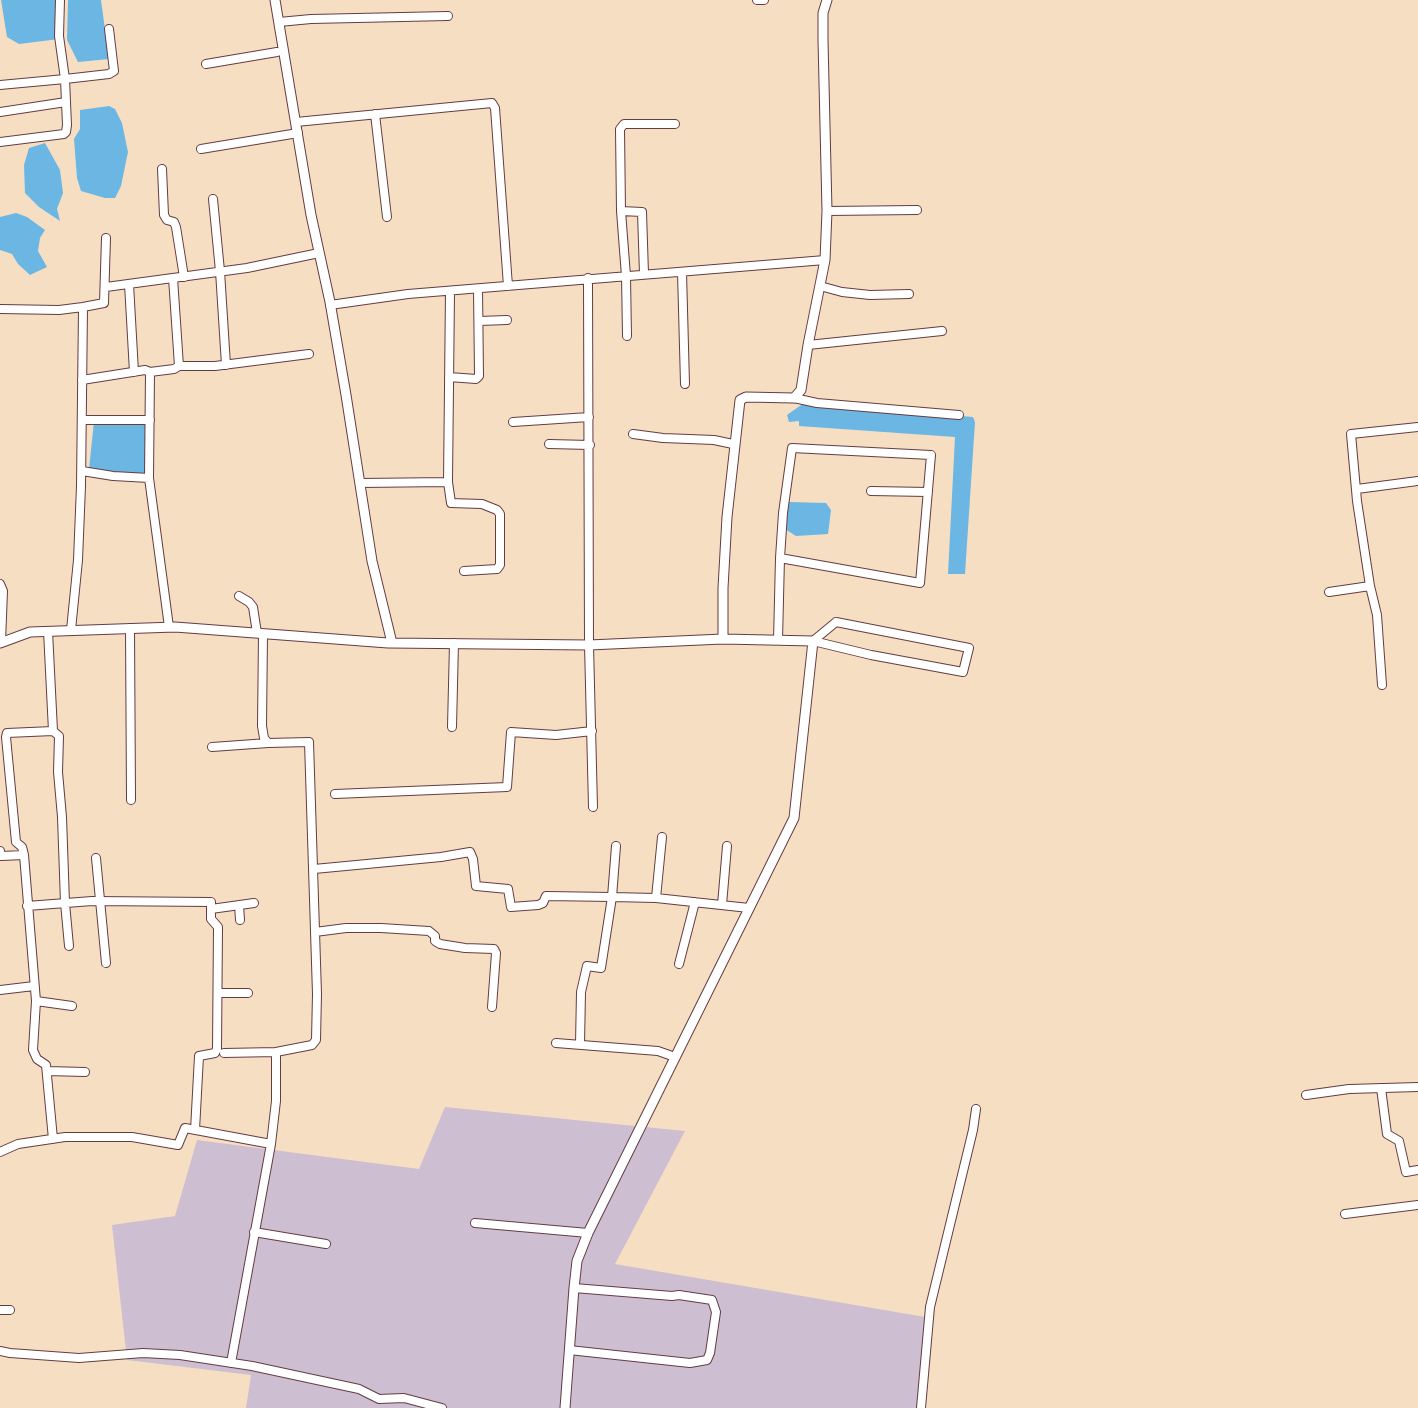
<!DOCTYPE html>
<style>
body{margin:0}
canvas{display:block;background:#f6dec3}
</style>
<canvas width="1418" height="1408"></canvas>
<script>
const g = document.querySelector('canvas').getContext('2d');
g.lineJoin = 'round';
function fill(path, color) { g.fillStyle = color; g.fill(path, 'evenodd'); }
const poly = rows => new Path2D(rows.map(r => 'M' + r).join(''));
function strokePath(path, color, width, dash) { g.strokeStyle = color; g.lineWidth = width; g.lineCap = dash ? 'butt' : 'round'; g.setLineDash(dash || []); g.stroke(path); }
fill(poly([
 [445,1107,685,1131,615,1264,931,1318,921,1408,246,1408,251,1375,127,1360,112,1225,175,1216,197,1140,419,1169]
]), '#cebed1');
fill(poly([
 [1,0,58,0,59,39,19,44,7,37],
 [68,0,101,0,109,59,78,62,67,40],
 [109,106,115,109,122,123,128,152,121,186,115,198,105,198,81,191,77,178,74,139,80,129,80,110],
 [45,143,60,170,63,193,57,209,60,221,39,207,25,193,24,165,29,148],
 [16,213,27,217,45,230,40,238,38,251,47,267,30,275,18,264,12,254,0,250,0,217],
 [804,403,973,417,975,422,965,574,948,574,955,437,799,426,799,421,789,422,787,415],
 [94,421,150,421,149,474,144,476,89,469],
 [789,502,826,503,831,510,828,534,796,536,785,529,785,515]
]), '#6cb6e4');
const minor = poly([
 [757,0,764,0],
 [279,22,311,19,448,16],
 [206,64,277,52],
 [0,85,65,79,59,36,60,0],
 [0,112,66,102,65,79,109,74,114,71,109,29],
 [375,114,387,217],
 [296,122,492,103,495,108,508,286],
 [0,142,64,134,66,132,67,125,66,102],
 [201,149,298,133],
 [162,169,164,215,167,220,174,222,176,227,184,277],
 [213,199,220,271,226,365],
 [621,211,642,212,644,274],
 [827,211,917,210],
 [682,272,685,384],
 [173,278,179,366],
 [588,278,589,645,593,807],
 [129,284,134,372],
 [820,286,842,292,870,295,909,294],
 [106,287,247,268,319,253],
 [330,305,408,294,825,260],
 [83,307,104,303,106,238],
 [0,309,59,310,83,307,81,486,78,560,71,630],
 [479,321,507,320],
 [627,336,626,276,621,211,620,129,624,124,675,124],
 [808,345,942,331],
 [150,372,149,478,169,627],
 [449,377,476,379,479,376,478,289],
 [82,380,145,370,150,372,174,369,179,366,215,366,309,354],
 [794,398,817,403,959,415],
 [82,420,150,420],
 [513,422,589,417],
 [633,434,663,438,714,440,733,444],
 [549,444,590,445],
 [82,471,113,476,149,478],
 [448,482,451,503,482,504,497,510,500,514,500,565,497,569,464,571],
 [360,483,448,482,450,291],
 [1357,489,1418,481],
 [871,491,928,492],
 [0,584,3,591,1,642],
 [1370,586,1357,501,1351,434,1418,427],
 [1329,592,1370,586,1377,615,1382,685],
 [239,596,249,602,253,607,257,633],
 [836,622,969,648,963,672,871,655,813,641,836,622],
 [130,628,131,800],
 [48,631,53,731,7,733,6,737,16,842,22,847,24,855,36,1001,33,1050,37,1059,46,1065,53,1139],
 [778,640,780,558,783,513,792,448,931,455,920,583,780,558],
 [452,727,454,643],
 [53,731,59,736,58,772,62,817,65,903,69,946],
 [212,747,268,743],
 [335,794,507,787,511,732,556,735,592,731],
 [0,851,1,856,24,855],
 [96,858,106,963],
 [314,869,441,857,470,852,473,859,476,886,508,889,511,907,538,905,543,903,546,896,612,897,616,846],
 [656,898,662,837],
 [239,905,240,920],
 [722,905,727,846],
 [27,906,92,901,211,902,211,919,218,927,217,1049,215,1053,199,1056,195,1130],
 [211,909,254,903],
 [315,932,346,928,381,928,429,931,435,936,435,941,440,944,465,948,494,949,496,953,492,1007],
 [679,964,695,902],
 [0,990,34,986],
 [218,993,248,993],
 [36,1001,72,1006],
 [556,1043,658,1051,675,1057],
 [580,1044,581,992,587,966,601,968,612,897,656,898,749,908],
 [224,1053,276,1052],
 [47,1071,85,1072],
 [1381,1088,1387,1134,1399,1141,1406,1172,1418,1170],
 [1306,1095,1349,1089,1418,1087],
 [0,1152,18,1144,65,1137,132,1137,178,1145,185,1128,271,1144],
 [1345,1214,1418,1205],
 [475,1223,588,1233],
 [254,1232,326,1244],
 [0,1310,10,1310],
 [569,1350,690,1363,707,1360,710,1353,716,1312,712,1300,679,1295,672,1296,574,1288],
 [0,1351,10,1353,79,1358,143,1353,180,1355,252,1366,359,1389,379,1399,404,1398,442,1408],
 [231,1363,271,1144,276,1101,276,1052,312,1045,316,1040,317,994,309,742,268,743,264,738,262,726,263,634],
 [921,1408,930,1307,973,1130,976,1109]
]);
const tertiary = poly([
 [275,0,311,215,330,302,346,395,372,561,392,643],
 [723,639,723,588,727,517,740,400,746,397,794,398,801,390,808,345,825,260,827,211,823,40,823,13,827,0],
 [0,643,30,632,175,627,388,643,589,645,723,639,813,641,794,818,588,1233,577,1261,574,1288,565,1408]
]);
strokePath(minor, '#643c42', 10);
strokePath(tertiary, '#643c42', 11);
strokePath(minor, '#fff', 8);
strokePath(tertiary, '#fff', 9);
</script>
